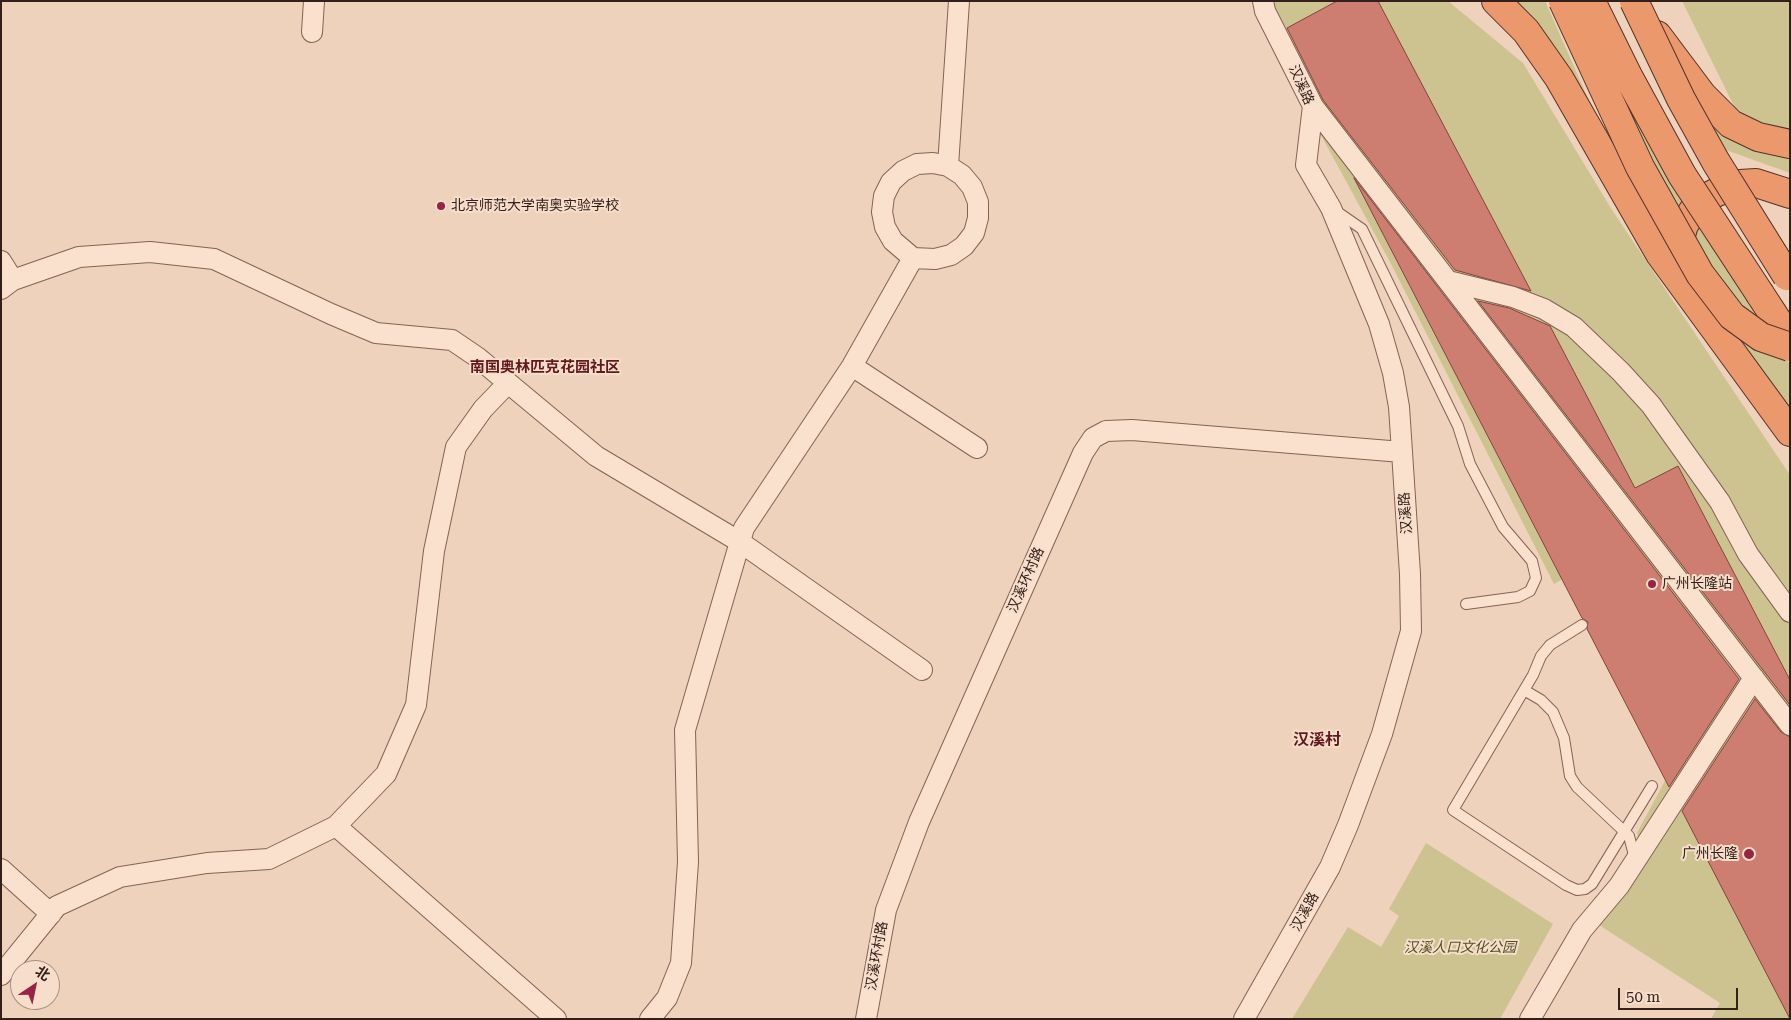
<!DOCTYPE html>
<meta charset="utf-8">
<style>
body{margin:0}
#map{position:relative;width:1791px;height:1020px;overflow:hidden;background:#eed2bb;font-family:"Roboto Serif","Noto Sans SC",serif}
canvas{display:block}
.frame{position:absolute;inset:0;border:2px solid #34201a;pointer-events:none}
.north{position:absolute;left:10px;top:960px;width:50px;height:50px;box-sizing:border-box;background:#f6decb;border:1px solid #a89284;border-radius:50%;rotate:34deg;font-size:14px;font-weight:700;line-height:20px;text-align:center;color:#34201a}
.north::after{content:'';display:block;margin:auto;width:18px;height:22px;background:#962442;clip-path:polygon(50% 0,100% 100%,50% 72%,0 100%)}
.scale{position:absolute;left:1618px;top:988px;width:120px;height:22px;box-sizing:border-box;border:2px solid #34201a;border-top:0;padding-left:6px;font-size:15px;line-height:18px;white-space:nowrap;color:#34201a;-webkit-text-stroke:4px #f6decb;paint-order:stroke}
</style>
<div id="map">
<canvas width="1791" height="1020"></canvas>
<div class="frame"></div>
<div class="north">北</div>
<div class="scale">50 m</div>
</div>
<script>
const g = document.querySelector('canvas').getContext('2d');
g.lineJoin = 'round';
function fill(path, color) { g.fillStyle = color; g.fill(path, 'evenodd'); }
const poly = rows => new Path2D(rows.map(r => 'M' + r).join(''));
function strokePath(path, color, width, dash) { g.strokeStyle = color; g.lineWidth = width; g.lineCap = dash ? 'butt' : 'round'; g.setLineDash(dash || []); g.stroke(path); }
function label(font, color, halo, rows, align = 'center') {
  g.font = font + ' "Roboto Serif","Noto Sans SC",serif'; g.lineWidth = 4; g.setLineDash([]); g.textBaseline = 'middle'; g.strokeStyle = halo; g.fillStyle = color; for (const [text, x, y, turn = 0] of rows) {
    g.save(); g.translate(x, y); g.rotate((+turn || 0) * Math.PI / 180); g.textAlign = isNaN(turn) ? turn : align; if (halo) g.strokeText(text, 0, 0); g.fillText(text, 0, 0); g.restore();
  }
}
fill(poly([
 [1274,1,1448,1,1523,63,1612,210,1790,475,1790,1019,1711,1019,1720,1003,1596,923,1643,852,1637,833,1698,719,1608,554,1554,584,1390,262,1266,34],
 [1513,1,1545,1,1594,112],
 [1682,1,1790,1,1790,129,1765,127,1737,112],
 [1628,109,1790,365,1790,414,1722,323],
 [1707,116,1740,142,1772,155,1790,155,1790,173,1726,150],
 [1426,843,1553,924,1500,1019,1292,1019,1348,927,1381,947,1399,916,1389,909]
]), '#ccc390');
const building = poly([
 [1337,1,1378,1,1531,291,1455,270,1323,100,1287,28,1337,1],
 [1354,178,1739,679,1669,787,1587,629,1588,622,1582,618,1354,178],
 [1478,301,1509,308,1550,326,1635,488,1678,466,1790,680,1790,705,1478,301],
 [1755,699,1781,732,1790,737,1790,1019,1682,811,1755,699]
]);
fill(building, '#ce7e70');
strokePath(building, '#85443a', 1);
const service = poly([
 [1336,211,1362,229,1458,426,1470,464,1503,527,1532,561,1536,578,1530,591,1518,597,1466,604],
 [1582,625,1550,645,1541,656,1533,675,1453,810,1566,885,1577,890,1585,889,1592,884,1652,786],
 [1524,690,1541,700,1553,712,1564,738,1570,776,1577,787,1629,836,1635,859]
]);
const minor = poly([
 [312,32,314,1],
 [1313,106,1790,725],
 [933,163,948,166,962,175,972,187,978,202,978,218,974,233,964,246,951,255,935,259,913,258,893,241,885,227,882,212,884,196,891,182,903,171,917,164,933,163],
 [948,166,959,1],
 [1,261,13,280],
 [1448,281,1513,297,1544,309,1574,327,1621,372,1651,405,1720,502,1748,554,1790,612],
 [1,289,13,280,79,257,150,252,214,259,331,314,376,333,452,340,477,357,596,456,740,542,922,670],
 [852,366,977,448],
 [336,826,556,1019],
 [1,869,51,914],
 [1,975,57,906,120,877,207,863,269,859,336,826,386,774,416,705,434,551,456,447,483,409,508,383],
 [650,1019,667,998,681,963,688,862,685,730,744,528,852,366,913,258],
 [866,1019,886,910,919,822,1083,453,1093,438,1106,431,1132,430,1402,452],
 [1244,1019,1330,867,1348,825,1382,734,1411,631,1410,574,1402,452,1399,407,1393,373,1379,324,1331,208,1306,165,1313,106,1265,11,1263,1],
 [1530,1019,1582,930,1619,886,1754,678]
]);
const trunk = poly([
 [1496,1,1526,31,1559,78,1660,254,1790,432],
 [1657,35,1702,95,1731,124,1758,137,1790,144],
 [1683,256,1680,248,1680,238,1684,225,1696,206,1704,199,1717,192,1740,184,1756,183,1790,194],
 [1760,294,1790,340]
]);
strokePath(service, '#866255', 12);
strokePath(minor, '#866255', 22);
strokePath(trunk, '#53322a', 30);
strokePath(service, '#f9e1ce', 10);
strokePath(minor, '#f9e1ce', 20);
strokePath(trunk, '#eb986c', 28);
const trunkBridge = poly([
 [1563,1,1640,167,1700,274,1732,316,1761,337,1790,347],
 [1591,1,1628,76,1682,175,1760,294],
 [1634,1,1681,99,1716,162,1787,276]
]);
strokePath(trunkBridge, '#53322a', 30, []);
strokePath(trunkBridge, '#eb986c', 28);
for (const [x, y, r, color] of [
 [441,206,5,"#962442"],
 [1652,584,5,"#962442"],
 [1749,854,6,"#962442"]
]) { const dot = new Path2D(); dot.arc(x, y, r, 0, 2 * Math.PI); g.fillStyle = color; g.fill(dot); strokePath(dot, '#f6decb', 2); }
label('14px', '#34201a', '#f6decb', [
 ["汉溪路",1301,85,66],
 ["汉溪路",1406,513,-94],
 ["汉溪环村路",1026,580,-66],
 ["汉溪路",1305,912,-61],
 ["汉溪环村路",877,956,-80]
]);
label('14px', '#34201a', '#f6decb', [
 ["北京师范大学南奥实验学校",451,206],
 ["广州长隆站",1662,584],
 ["广州长隆",1738,854,"right"]
], 'left');
label('italic 14px', '#515120', '#f6decb', [
 ["汉溪人口文化公园",1460,948]
]);
label('bold 15px', '#62191d', '#f6decb', [
 ["南国奥林匹克花园社区",545,368]
]);
label('bold 16px', '#62191d', '#f6decb', [
 ["汉溪村",1317,740]
]);
</script>
